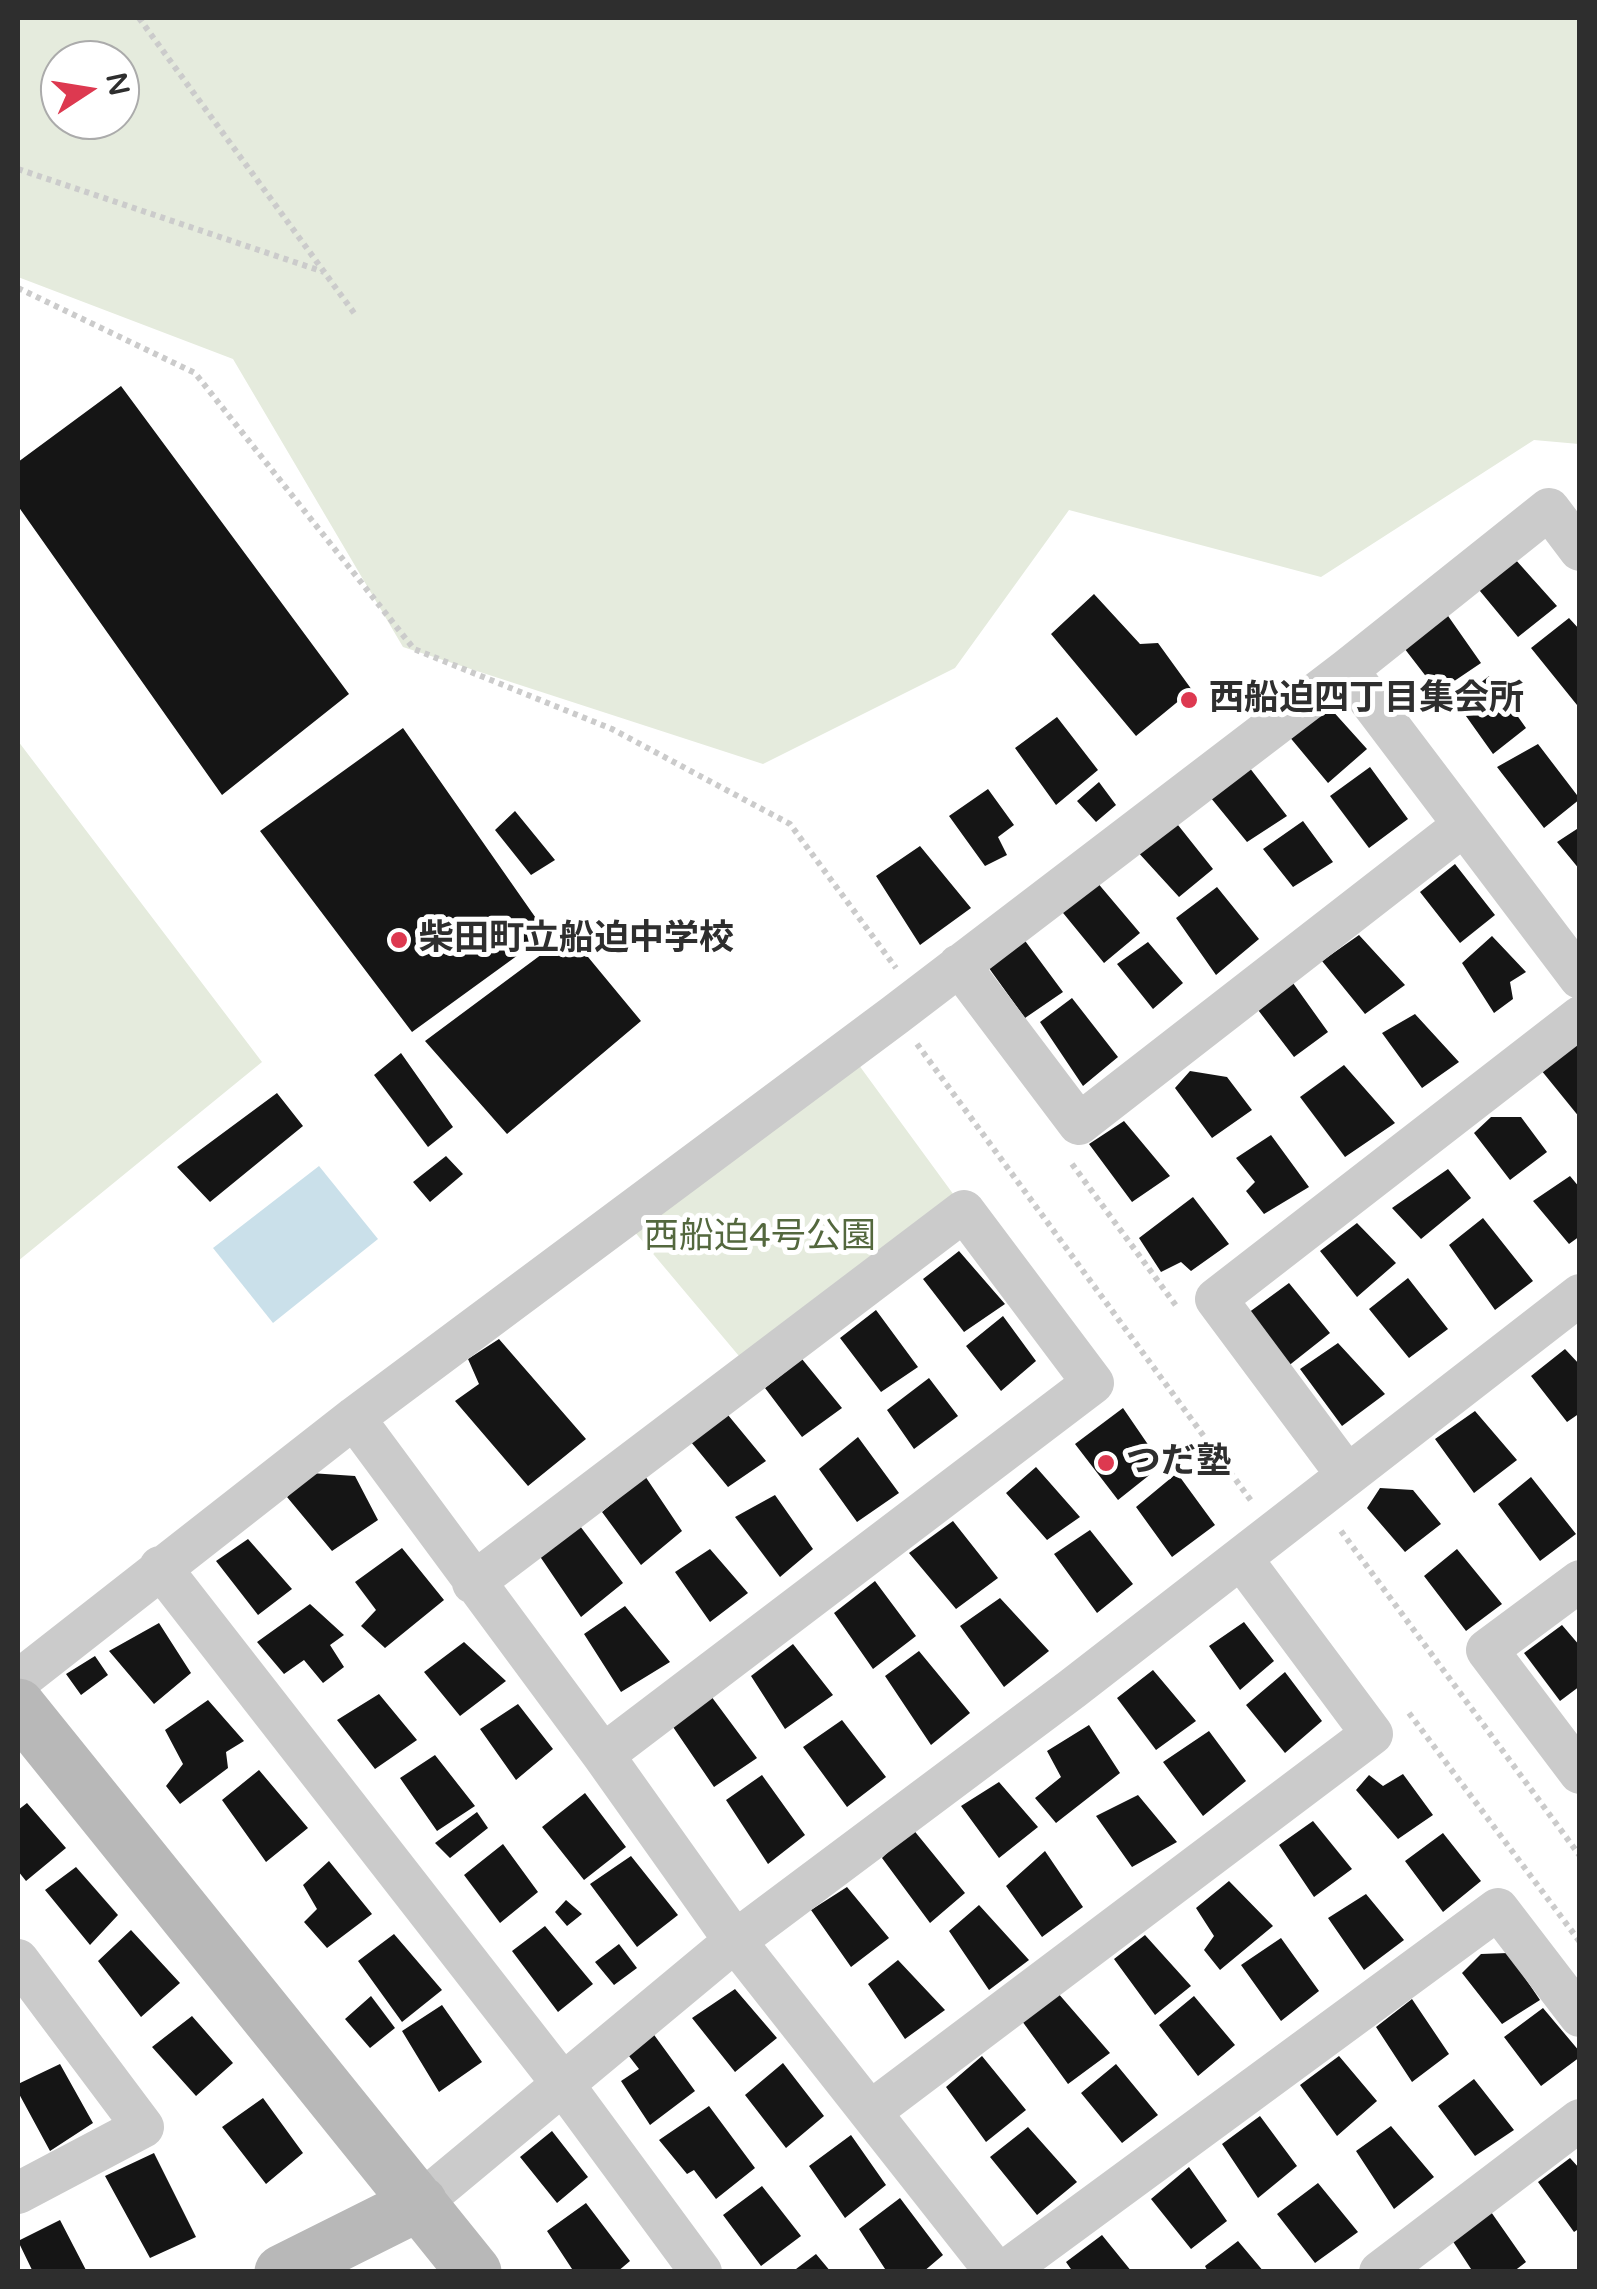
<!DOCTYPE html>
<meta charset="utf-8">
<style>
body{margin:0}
#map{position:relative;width:1597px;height:2289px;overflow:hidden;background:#fff;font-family:"Varela Round",sans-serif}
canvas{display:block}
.frame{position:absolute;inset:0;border:20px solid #2e2e2e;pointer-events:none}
.north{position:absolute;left:40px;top:40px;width:100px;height:100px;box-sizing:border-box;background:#fff;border:2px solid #ababab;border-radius:50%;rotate:78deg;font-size:28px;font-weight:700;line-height:40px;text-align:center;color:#2e2e2e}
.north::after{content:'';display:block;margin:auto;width:35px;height:45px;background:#dd3950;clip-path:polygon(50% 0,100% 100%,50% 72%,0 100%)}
</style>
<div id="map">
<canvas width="1597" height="2289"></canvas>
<div class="frame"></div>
<div class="north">N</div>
</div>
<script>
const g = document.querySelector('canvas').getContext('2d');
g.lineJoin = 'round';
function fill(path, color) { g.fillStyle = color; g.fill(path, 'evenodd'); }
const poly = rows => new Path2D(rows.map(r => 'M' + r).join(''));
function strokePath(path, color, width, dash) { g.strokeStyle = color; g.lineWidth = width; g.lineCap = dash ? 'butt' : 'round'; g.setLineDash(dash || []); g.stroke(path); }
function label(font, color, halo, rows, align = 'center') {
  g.font = font + ' "Varela Round","Noto Sans JP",sans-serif'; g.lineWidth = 10; g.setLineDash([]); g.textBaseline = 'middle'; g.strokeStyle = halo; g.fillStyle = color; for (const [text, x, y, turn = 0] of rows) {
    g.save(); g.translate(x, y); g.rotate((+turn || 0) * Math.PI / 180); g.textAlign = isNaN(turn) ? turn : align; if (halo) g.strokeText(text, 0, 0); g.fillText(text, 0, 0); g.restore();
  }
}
fill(poly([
 [18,18,1579,18,1579,444,1534,440,1321,577,1069,510,955,668,763,764,403,647,233,359,18,277],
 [60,60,120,60,120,120,60,120],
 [18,741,262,1062,18,1261],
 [853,1057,959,1202,744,1362,628,1224]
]), '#e5ebdd');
fill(poly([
 [319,1166,378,1239,273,1323,213,1248]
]), '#cae0ea');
fill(poly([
 [121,386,349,694,222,795,18,506,18,462],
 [1515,559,1557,606,1518,637,1475,585],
 [1094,594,1140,644,1158,643,1192,690,1136,736,1051,634],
 [1446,613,1481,663,1438,692,1401,644],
 [1569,618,1580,630,1580,703,1577,705,1531,648],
 [1489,676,1526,728,1493,754,1456,702],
 [1330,708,1367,749,1328,783,1288,735],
 [1057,717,1098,770,1056,805,1015,748],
 [403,728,547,934,412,1032,260,831],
 [1538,744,1580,799,1544,828,1497,767],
 [1249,767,1287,816,1247,842,1206,792],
 [1370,767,1408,819,1369,848,1330,796],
 [1099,782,1116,805,1096,822,1077,801],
 [988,789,1014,825,998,837,1007,855,985,866,949,816],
 [515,811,555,860,531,875,495,830],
 [1174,820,1213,869,1179,897,1136,850],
 [1303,821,1333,862,1293,887,1263,849],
 [1580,827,1580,870,1557,842],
 [920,846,971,908,920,945,876,876],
 [1455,864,1495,915,1460,943,1420,892],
 [1096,881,1140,933,1104,963,1059,908],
 [1217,887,1259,939,1216,975,1176,918],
 [569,934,641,1021,507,1134,425,1041],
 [1359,935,1405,985,1365,1014,1322,961],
 [1492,936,1526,972,1510,982,1513,999,1494,1013,1462,963],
 [1023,938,1063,992,1025,1018,986,964],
 [1148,942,1183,983,1153,1009,1117,964],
 [1293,983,1328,1032,1294,1057,1255,1006],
 [1072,998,1118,1057,1083,1086,1040,1022],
 [1415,1014,1459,1062,1422,1088,1382,1033],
 [1580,1042,1580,1118,1541,1070],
 [401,1053,453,1127,428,1147,374,1075],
 [1344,1065,1395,1123,1345,1157,1300,1097],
 [1190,1071,1227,1077,1252,1110,1212,1138,1175,1088],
 [277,1093,303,1126,210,1202,177,1167],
 [1491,1117,1521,1117,1547,1152,1510,1180,1474,1133],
 [1124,1121,1170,1176,1132,1202,1089,1144],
 [1271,1135,1309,1187,1264,1214,1246,1191,1255,1182,1236,1158],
 [446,1156,463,1174,430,1202,413,1182],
 [1448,1169,1471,1198,1421,1239,1392,1208],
 [1570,1176,1580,1188,1580,1236,1569,1244,1533,1201],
 [1193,1197,1229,1244,1191,1271,1181,1262,1161,1272,1139,1238],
 [1483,1218,1533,1281,1495,1310,1449,1245],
 [1357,1223,1396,1263,1357,1297,1320,1251],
 [959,1251,1005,1304,964,1332,923,1279],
 [1408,1278,1448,1329,1409,1358,1369,1309],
 [1289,1283,1330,1333,1287,1367,1248,1313],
 [876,1310,918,1367,881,1392,840,1338],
 [1003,1316,1036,1361,1001,1391,966,1346],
 [499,1339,586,1439,528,1486,455,1401,479,1384,468,1359],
 [1338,1343,1385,1394,1342,1426,1300,1369],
 [1565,1349,1580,1365,1580,1413,1567,1422,1531,1376],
 [802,1359,842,1408,802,1437,765,1388],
 [929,1378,958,1416,914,1449,887,1410],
 [1123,1408,1162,1465,1118,1500,1075,1444],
 [1475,1411,1517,1460,1474,1493,1435,1439],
 [728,1415,766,1461,728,1487,691,1442],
 [858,1437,899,1493,857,1522,819,1469],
 [1036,1467,1080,1517,1047,1540,1006,1493],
 [310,1473,355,1476,378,1520,332,1551,287,1497],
 [1177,1473,1215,1525,1172,1557,1136,1507],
 [645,1476,682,1531,641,1565,602,1512],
 [1531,1477,1576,1534,1540,1561,1498,1504],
 [1380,1488,1413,1490,1441,1524,1405,1552,1367,1508],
 [775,1495,813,1549,780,1577,735,1517],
 [953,1521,998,1578,956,1609,909,1553],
 [580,1526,623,1583,581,1617,539,1555],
 [1090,1530,1133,1584,1097,1613,1054,1554],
 [248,1539,292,1589,258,1615,216,1561],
 [402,1548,444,1600,385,1648,361,1626,376,1610,355,1582],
 [710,1549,748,1593,710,1622,675,1572],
 [1457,1549,1502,1604,1466,1631,1424,1576],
 [875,1581,916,1636,873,1669,834,1613],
 [1000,1598,1049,1651,1004,1687,960,1626],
 [310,1604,344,1635,330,1645,344,1667,323,1683,304,1660,284,1674,257,1642],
 [625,1606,670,1662,621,1692,584,1634],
 [1244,1622,1274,1661,1240,1690,1209,1646],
 [159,1623,191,1673,154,1704,109,1651],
 [1562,1625,1580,1646,1580,1686,1560,1701,1524,1653],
 [464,1642,506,1681,460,1716,424,1672],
 [793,1644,833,1695,785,1729,751,1676],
 [919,1651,970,1713,931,1745,885,1676],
 [95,1656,108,1675,81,1695,66,1674],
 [1153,1670,1196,1721,1156,1750,1117,1698],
 [1285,1672,1322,1721,1285,1753,1246,1705],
 [379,1694,417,1740,375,1769,337,1720],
 [711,1696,757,1758,714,1787,671,1724],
 [208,1700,244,1741,226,1752,228,1768,180,1804,166,1786,183,1764,165,1730],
 [518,1704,553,1749,516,1780,480,1729],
 [842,1720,886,1777,847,1807,803,1747],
 [1089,1725,1120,1773,1056,1823,1035,1798,1061,1777,1047,1751],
 [1209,1731,1246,1781,1203,1816,1163,1762],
 [435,1755,475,1806,437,1831,400,1778],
 [259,1770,308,1828,266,1862,222,1800],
 [1403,1774,1433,1815,1398,1839,1356,1790,1369,1775,1383,1786],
 [762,1775,805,1835,768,1864,726,1800],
 [999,1782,1038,1827,999,1858,961,1806],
 [585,1793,626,1847,584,1880,542,1827],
 [1138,1795,1177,1842,1132,1867,1096,1816],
 [27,1803,66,1848,26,1881,18,1871,18,1810],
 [477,1812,488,1828,450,1858,435,1843],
 [1313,1821,1352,1869,1314,1897,1279,1845],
 [912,1828,965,1893,930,1923,882,1858],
 [1443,1833,1481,1881,1443,1912,1405,1861],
 [503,1844,538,1892,500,1923,464,1875],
 [1045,1851,1083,1907,1042,1937,1006,1886],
 [631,1856,678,1915,637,1947,590,1884],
 [329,1861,372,1914,327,1948,304,1922,317,1909,303,1885],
 [76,1867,118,1915,90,1945,45,1890],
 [1229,1881,1273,1926,1220,1970,1204,1950,1214,1936,1196,1908],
 [847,1887,889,1938,851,1967,811,1910],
 [1366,1894,1404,1940,1364,1970,1328,1918],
 [566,1900,582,1914,567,1926,555,1912],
 [979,1905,1029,1960,989,1990,949,1931],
 [545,1926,593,1984,558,2012,512,1951],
 [131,1930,180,1983,141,2017,98,1961],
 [394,1934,442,1990,402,2022,358,1961],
 [1145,1935,1191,1986,1155,2015,1114,1959],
 [1281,1938,1319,1991,1281,2021,1241,1965],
 [619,1944,637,1968,614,1985,595,1962],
 [1508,1953,1540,2000,1502,2024,1462,1973,1481,1954],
 [898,1960,945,2010,905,2039,868,1984],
 [735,1989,777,2038,735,2072,692,2018],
 [1057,1992,1110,2053,1068,2084,1022,2021],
 [371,1996,395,2028,370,2048,345,2019],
 [1194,1996,1235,2045,1198,2076,1159,2025],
 [1412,1999,1449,2054,1412,2082,1376,2027],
 [442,2005,482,2062,439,2092,402,2031],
 [1543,2008,1580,2052,1580,2057,1541,2086,1504,2037],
 [192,2016,233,2063,196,2096,152,2047],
 [652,2032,695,2091,650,2125,621,2081,639,2069,622,2047],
 [982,2056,1026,2110,986,2142,946,2087],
 [1339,2056,1377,2101,1337,2136,1300,2085],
 [783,2063,824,2116,786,2148,745,2095],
 [60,2064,93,2123,50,2151,18,2092,18,2084],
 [1116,2064,1158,2115,1122,2143,1081,2093],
 [1474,2079,1514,2130,1475,2156,1438,2106],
 [263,2098,303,2153,266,2184,222,2127],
 [709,2106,755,2168,716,2199,694,2170,687,2174,659,2140],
 [1260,2116,1297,2166,1258,2198,1222,2144],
 [1391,2126,1434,2177,1394,2209,1356,2151],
 [1028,2127,1077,2182,1037,2215,990,2157],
 [552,2131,588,2177,557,2203,520,2157],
 [851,2135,886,2185,845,2218,809,2166],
 [154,2153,196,2237,150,2258,105,2176],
 [1570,2158,1580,2169,1580,2228,1574,2232,1538,2182],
 [1189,2167,1227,2221,1191,2249,1151,2199],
 [1318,2183,1358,2232,1315,2263,1277,2214],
 [762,2186,801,2236,761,2266,723,2215],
 [900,2198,943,2255,923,2272,887,2272,859,2229],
 [586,2203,630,2261,617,2272,574,2272,547,2231],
 [1489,2209,1526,2262,1513,2272,1473,2272,1452,2240],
 [60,2220,87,2272,33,2272,18,2241],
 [1102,2235,1132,2272,1073,2272,1066,2262],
 [1238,2241,1264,2272,1208,2272,1205,2266],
 [816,2254,831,2272,792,2272]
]), '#151515');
strokePath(poly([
 [139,18,357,317],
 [18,169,324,272],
 [18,288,195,373,414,649,612,729,790,824,896,968],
 [917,1044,1252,1502],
 [1072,1164,1177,1307],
 [1341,1531,1580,1856],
 [1409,1713,1580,1942]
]), '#cbcbcb', 6, [5, 5]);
strokePath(poly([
 [1347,670,1580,978],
 [959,965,1079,1124,1464,825],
 [354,1418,603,1755,735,1941,996,2272],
 [1347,1475,1216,1299,1580,1017],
 [160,1567,562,2083,701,2272],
 [1580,1581,1487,1650,1580,1773],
 [473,1583,964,1211,1093,1383,603,1755],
 [18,1681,354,1418,895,1015,1347,670,1549,509,1580,550],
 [18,1960,143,2127,18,2193],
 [870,2112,1372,1734,1241,1558],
 [420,2203,735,1941,1072,1689,1580,1295],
 [1004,2272,1498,1909,1580,2016],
 [1380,2272,1580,2120]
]), '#cbcbcb', 42);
strokePath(poly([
 [18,1706,474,2272],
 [282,2272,420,2203]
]), '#b8b8b8', 55);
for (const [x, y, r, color] of [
 [1189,700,10,"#dd3950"],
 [399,940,10,"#dd3950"],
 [1106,1463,10,"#dd3950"]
]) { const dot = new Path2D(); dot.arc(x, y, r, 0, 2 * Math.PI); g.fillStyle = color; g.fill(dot); strokePath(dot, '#fff', 4); }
label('bold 35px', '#2e2e2e', '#fff', [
 ["西船迫四丁目集会所",1209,700],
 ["柴田町立船迫中学校",419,940],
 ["つだ塾",1126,1463]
], 'left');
label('35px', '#54683e', '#fff', [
 ["西船迫4号公園",760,1238]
]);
</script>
